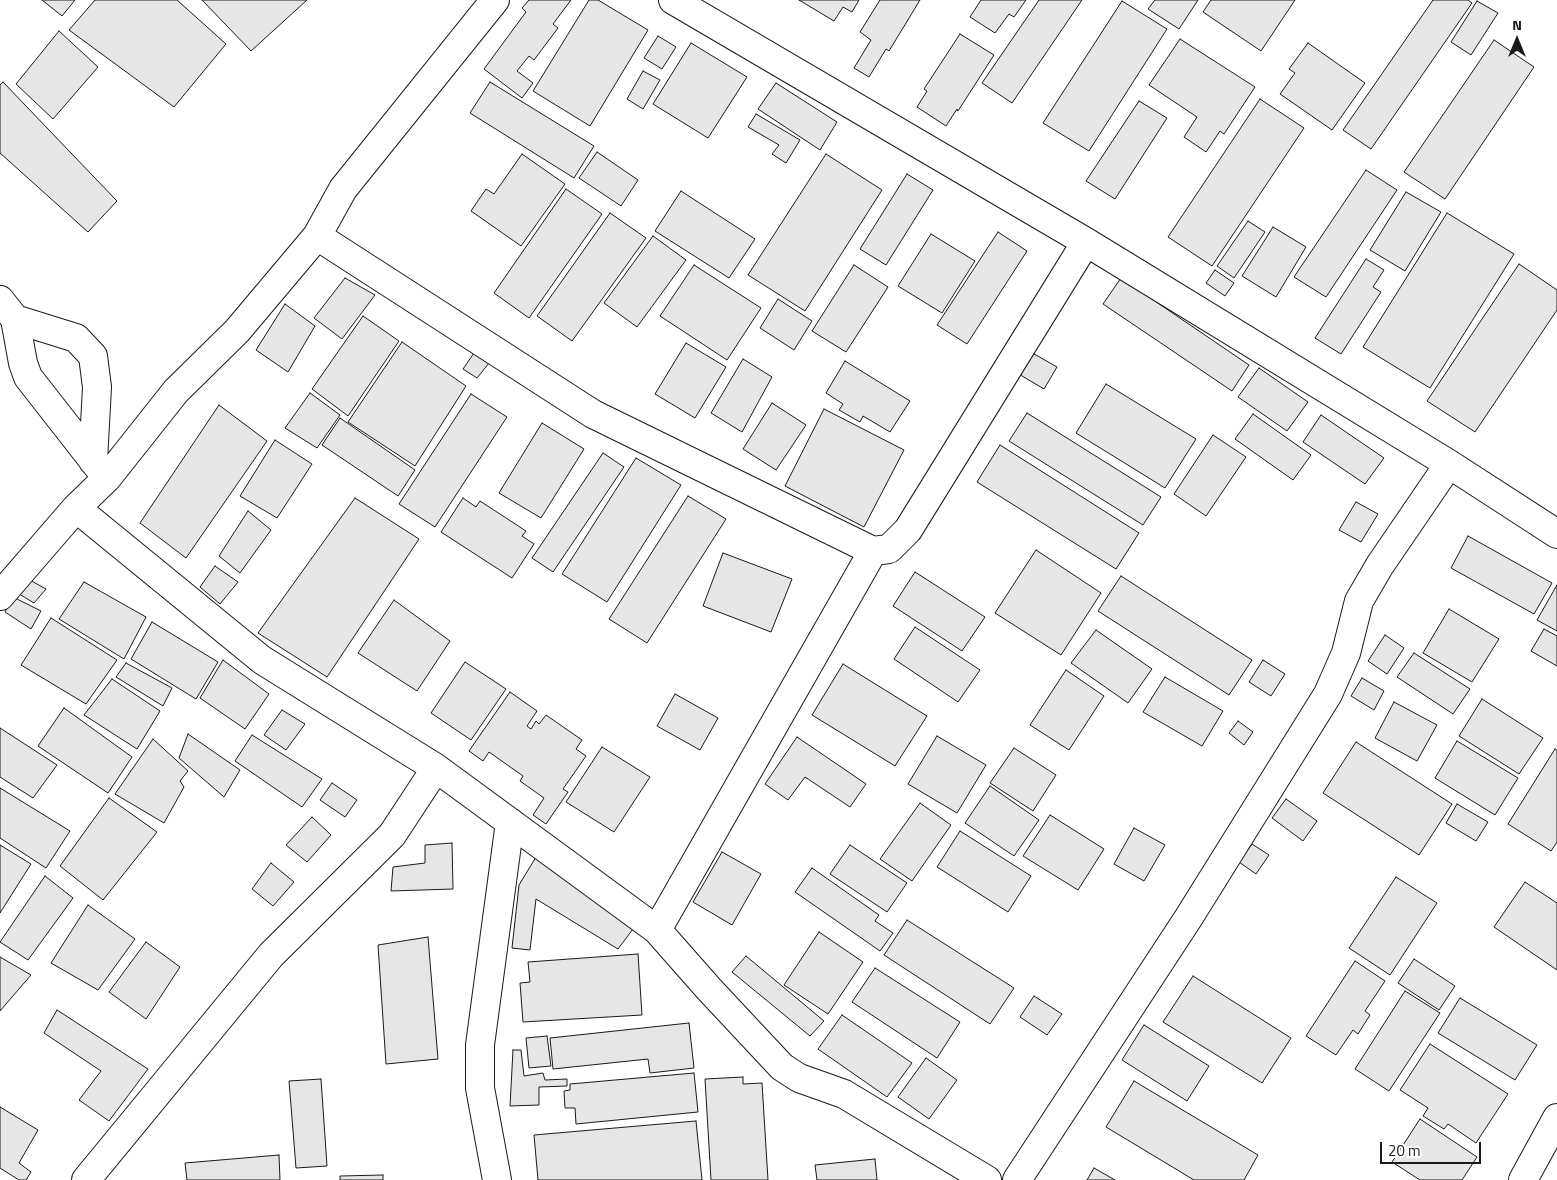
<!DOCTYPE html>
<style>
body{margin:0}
#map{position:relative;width:1557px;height:1180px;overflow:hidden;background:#fff;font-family:"Titillium Web",sans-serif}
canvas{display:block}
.north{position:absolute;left:1492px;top:15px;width:50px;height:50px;-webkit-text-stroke:4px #fff;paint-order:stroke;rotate:0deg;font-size:14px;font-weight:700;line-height:20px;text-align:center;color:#1a1a1a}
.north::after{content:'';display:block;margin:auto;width:18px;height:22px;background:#1a1a1a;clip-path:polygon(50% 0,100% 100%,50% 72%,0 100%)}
.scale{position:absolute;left:1380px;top:1142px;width:101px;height:22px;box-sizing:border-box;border:2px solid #1a1a1a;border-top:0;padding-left:6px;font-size:15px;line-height:18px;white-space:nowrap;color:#1a1a1a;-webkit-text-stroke:4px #fff;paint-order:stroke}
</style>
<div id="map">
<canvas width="1557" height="1180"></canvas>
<div class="north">N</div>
<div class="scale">20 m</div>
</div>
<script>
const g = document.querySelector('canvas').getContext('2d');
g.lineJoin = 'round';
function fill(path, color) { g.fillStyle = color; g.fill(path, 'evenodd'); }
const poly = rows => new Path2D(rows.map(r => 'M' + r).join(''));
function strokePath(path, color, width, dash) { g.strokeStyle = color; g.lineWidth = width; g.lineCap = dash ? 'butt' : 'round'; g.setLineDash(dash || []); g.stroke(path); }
const building = poly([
 [42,0,75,0,62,16,42,0],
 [95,0,177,0,226,44,174,107,69,30,95,0],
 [202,0,307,0,251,51,202,0],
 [529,0,571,0,553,24,558,28,534,60,529,56,517,71,533,83,522,98,484,69,526,12,522,8,529,0],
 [589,0,598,0,648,30,590,126,533,91,589,0],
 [799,0,859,0,852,12,843,7,834,21,799,0],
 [880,0,920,0,889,51,886,49,869,77,854,68,871,40,860,32,880,0],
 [981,0,1026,0,1014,17,1009,14,995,33,970,17,981,0],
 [1039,0,1082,0,1012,103,982,83,1039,0],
 [1155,0,1198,0,1179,29,1148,9,1155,0],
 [1211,0,1295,0,1261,51,1203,12,1211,0],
 [1433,0,1468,0,1472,3,1371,149,1343,130,1433,0],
 [1122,1,1167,29,1089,151,1043,123,1122,1],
 [1477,1,1498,13,1471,55,1451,42,1477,1],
 [59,31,98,67,53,119,16,84,59,31],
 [960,34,994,55,958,111,957,109,946,126,917,107,927,91,924,89,960,34],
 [658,36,676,47,662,69,644,58,658,36],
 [1180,39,1255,87,1224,134,1220,131,1206,152,1184,137,1197,117,1149,85,1180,39],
 [1494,40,1534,67,1445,199,1404,172,1494,40],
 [691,43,747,77,708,138,653,104,691,43],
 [1308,43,1365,83,1332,130,1280,94,1295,73,1289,69,1308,43],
 [643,71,660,80,643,109,627,99,643,71],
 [3,82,117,201,88,232,0,153,0,85,3,82],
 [490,82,594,146,574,178,470,113,490,82],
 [776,83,837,122,820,150,758,109,776,83],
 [1260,99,1304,128,1212,266,1168,237,1260,99],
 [1139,101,1167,118,1115,199,1086,181,1139,101],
 [756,114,800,140,786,163,772,154,779,145,748,127,756,114],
 [597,152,638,180,621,206,579,178,597,152],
 [522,154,565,184,521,246,471,211,486,189,494,194,522,154],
 [826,154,882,190,805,311,748,275,826,154],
 [1366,170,1397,190,1326,297,1294,277,1366,170],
 [907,174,933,190,886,265,860,249,907,174],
 [566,189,602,214,529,318,494,293,566,189],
 [681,191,755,239,729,278,655,231,681,191],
 [1406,192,1441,212,1405,271,1370,250,1406,192],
 [610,213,646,238,572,341,537,316,610,213],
 [1447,213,1514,254,1430,388,1363,347,1447,213],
 [1248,221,1265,232,1234,278,1217,266,1248,221],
 [1273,227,1306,247,1276,297,1242,276,1273,227],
 [998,232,1027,251,967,344,937,325,998,232],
 [931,234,975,261,942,313,898,286,931,234],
 [653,236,686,260,637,327,604,303,653,236],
 [1366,259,1384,270,1373,287,1381,292,1341,354,1315,338,1366,259],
 [1519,264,1557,290,1557,310,1475,432,1427,401,1519,264],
 [694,265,761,308,727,360,660,316,694,265],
 [854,265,888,287,846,352,812,331,854,265],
 [1215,270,1234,283,1225,296,1206,283,1215,270],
 [345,278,375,295,342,339,314,318,345,278],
 [1121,278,1249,365,1232,391,1103,304,1121,278],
 [778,299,812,321,794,350,760,328,778,299],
 [285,304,315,326,288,372,256,350,285,304],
 [363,316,399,341,348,416,312,389,363,316],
 [402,342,466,386,415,466,348,422,402,342],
 [686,343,726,367,695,418,655,394,686,343],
 [1029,351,1057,367,1044,389,1017,373,1029,351],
 [474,353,489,363,477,378,463,369,474,353],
 [743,359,772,377,742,432,711,413,743,359],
 [845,361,910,401,890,432,863,416,860,422,839,410,843,404,826,393,845,361],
 [1259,368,1308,402,1287,431,1238,397,1259,368],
 [1106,384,1196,439,1165,488,1076,433,1106,384],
 [310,393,340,415,317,448,285,428,310,393],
 [471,394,507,417,435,527,399,504,471,394],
 [772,403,806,425,776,470,743,449,772,403],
 [219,405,267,441,186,558,140,523,219,405],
 [824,409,904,450,864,527,785,486,824,409],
 [1027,413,1161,497,1143,525,1009,441,1027,413],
 [1253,414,1311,455,1293,480,1235,439,1253,414],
 [1321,415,1384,458,1365,484,1303,442,1321,415],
 [340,418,415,470,398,496,322,445,340,418],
 [542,423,584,449,541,518,499,493,542,423],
 [1213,435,1246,457,1206,516,1174,494,1213,435],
 [275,440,312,464,277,518,240,496,275,440],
 [1000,445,1139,533,1116,569,977,482,1000,445],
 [603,453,624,467,553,572,532,558,603,453],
 [636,458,681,485,607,602,562,574,636,458],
 [688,496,726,519,647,643,609,619,688,496],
 [355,498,419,539,327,677,258,633,355,498],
 [463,498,476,507,480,501,526,531,522,536,534,544,512,578,441,532,463,498],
 [1356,502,1378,514,1361,542,1339,530,1356,502],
 [248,511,271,530,240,573,219,556,248,511],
 [1468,536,1552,583,1534,614,1451,568,1468,536],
 [1036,550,1101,593,1061,655,995,613,1036,550],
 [723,553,792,579,771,632,703,606,723,553],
 [215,566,238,582,220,604,200,587,215,566],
 [915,572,985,617,962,651,893,606,915,572],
 [1121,576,1252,660,1229,695,1098,611,1121,576],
 [28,579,46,589,34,603,16,592,28,579],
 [84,582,146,617,124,659,59,619,84,582],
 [1557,585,1557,631,1537,620,1557,585],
 [13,597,41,611,31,629,5,612,13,597],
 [394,600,450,641,417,691,358,653,394,600],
 [1449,609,1499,639,1472,682,1423,653,1449,609],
 [51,618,117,660,86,704,21,665,51,618],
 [152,622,218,662,196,699,131,659,152,622],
 [915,627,980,670,958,702,894,659,915,627],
 [1544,629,1557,636,1557,666,1531,651,1544,629],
 [1096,630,1152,669,1128,703,1071,663,1096,630],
 [1385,635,1404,648,1387,674,1368,661,1385,635],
 [1414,653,1470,689,1453,714,1397,677,1414,653],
 [223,660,269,694,245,729,200,698,223,660],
 [1263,660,1285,674,1271,696,1249,682,1263,660],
 [465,662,506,689,471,740,431,713,465,662],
 [126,663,172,688,163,706,116,677,126,663],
 [843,664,927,716,895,766,812,715,843,664],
 [1066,670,1104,696,1069,750,1030,725,1066,670],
 [1165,677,1223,711,1202,746,1143,712,1165,677],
 [1362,678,1384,691,1374,710,1351,696,1362,678],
 [112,679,160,711,137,749,84,715,112,679],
 [510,692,537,711,527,726,531,729,536,721,539,724,546,715,582,740,576,749,586,756,563,789,568,792,546,824,533,815,544,798,520,781,523,776,489,752,483,761,469,751,510,692],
 [675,694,718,718,700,750,657,726,675,694],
 [1482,699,1543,738,1519,774,1459,736,1482,699],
 [1394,702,1437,725,1417,761,1375,738,1394,702],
 [64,708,132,757,108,793,38,746,64,708],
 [282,710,305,724,286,750,264,735,282,710],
 [1238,721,1253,732,1244,745,1229,733,1238,721],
 [0,728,57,765,33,798,0,777,0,728],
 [188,734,240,770,224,797,179,758,188,734],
 [252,735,322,779,302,807,235,761,252,735],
 [937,736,986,765,957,813,908,784,937,736],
 [797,737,866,784,850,807,805,777,788,800,765,784,797,737],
 [153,739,188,771,180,781,184,787,164,823,115,794,153,739],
 [1457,741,1518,778,1495,815,1435,778,1457,741],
 [1356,742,1452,804,1419,855,1323,793,1356,742],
 [602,747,650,777,614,832,566,802,602,747],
 [1014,748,1056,775,1033,811,990,783,1014,748],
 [1555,749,1557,750,1557,842,1551,851,1508,824,1555,749],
 [332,783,357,800,345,817,320,800,332,783],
 [990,786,1039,820,1014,856,965,823,990,786],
 [0,788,70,831,46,868,0,838,0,788],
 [109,798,157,832,103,900,60,866,109,798],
 [1286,799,1317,821,1303,841,1272,818,1286,799],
 [920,803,951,825,912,881,880,859,920,803],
 [1457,804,1488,822,1476,841,1446,823,1457,804],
 [1050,815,1104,849,1078,890,1023,856,1050,815],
 [312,817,331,835,307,862,286,845,312,817],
 [1134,828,1165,845,1144,881,1114,864,1134,828],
 [960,831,1031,876,1008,912,937,867,960,831],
 [452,843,453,889,391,891,393,867,425,863,425,845,452,843],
 [1252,844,1269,855,1256,874,1239,862,1252,844],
 [0,845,31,864,0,913,0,845],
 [850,845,907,883,887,912,830,874,850,845],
 [722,852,761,874,732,925,693,902,722,852],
 [536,857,633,929,618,949,536,899,530,950,512,948,519,885,536,857],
 [271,863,294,882,273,906,252,889,271,863],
 [812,868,879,915,875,921,893,933,880,951,795,892,812,868],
 [45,876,73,898,28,960,0,942,45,876],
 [1396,877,1437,903,1390,975,1349,948,1396,877],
 [1525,882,1557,903,1557,970,1494,927,1525,882],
 [88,905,135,939,98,990,51,963,88,905],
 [907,920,1014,988,990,1024,884,955,907,920],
 [819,932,863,962,828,1014,784,985,819,932],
 [428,937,438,1059,386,1064,378,945,428,937],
 [146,942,180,967,146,1019,109,992,146,942],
 [638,954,642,1015,523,1022,520,983,530,982,528,962,638,954],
 [746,956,824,1021,810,1036,732,972,746,956],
 [0,957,31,975,0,1011,0,957],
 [1414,959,1455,986,1439,1010,1398,983,1414,959],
 [1355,961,1385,981,1365,1011,1370,1015,1358,1034,1353,1030,1336,1055,1306,1036,1355,961],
 [875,968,960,1022,937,1058,852,1002,875,968],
 [1193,976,1291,1038,1262,1083,1163,1022,1193,976],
 [1405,991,1440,1013,1389,1091,1355,1069,1405,991],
 [1034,996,1062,1014,1047,1035,1020,1017,1034,996],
 [1460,998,1537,1045,1515,1080,1438,1033,1460,998],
 [57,1010,148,1069,109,1121,79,1100,101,1071,44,1033,57,1010],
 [842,1015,912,1063,887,1097,818,1049,842,1015],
 [689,1023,694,1068,650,1073,648,1059,553,1069,550,1038,689,1023],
 [1144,1025,1209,1066,1187,1101,1122,1060,1144,1025],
 [547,1036,551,1066,529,1068,526,1038,547,1036],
 [1430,1044,1508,1094,1476,1143,1448,1124,1444,1129,1423,1116,1428,1108,1400,1090,1430,1044],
 [513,1050,521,1050,524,1076,543,1073,545,1080,567,1079,567,1086,539,1087,539,1105,510,1106,513,1050],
 [926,1058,957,1080,929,1119,898,1097,926,1058],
 [694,1073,698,1112,576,1124,575,1108,565,1108,564,1091,570,1090,570,1084,694,1073],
 [743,1077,743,1084,762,1083,768,1180,711,1180,705,1079,743,1077],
 [321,1079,327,1166,296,1168,289,1081,321,1079],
 [1134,1081,1258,1155,1244,1180,1194,1180,1106,1127,1134,1081],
 [0,1107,38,1130,19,1163,31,1172,26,1180,19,1180,0,1168,0,1107],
 [1420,1119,1477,1157,1462,1180,1420,1180,1392,1162,1420,1119],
 [696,1121,702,1180,538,1180,534,1135,696,1121],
 [279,1155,280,1180,187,1180,185,1163,279,1155],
 [875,1159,877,1180,817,1180,815,1165,875,1159],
 [1094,1168,1115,1180,1087,1180,1094,1168],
 [383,1175,383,1180,340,1180,340,1176,383,1175]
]);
fill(building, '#e6e6e6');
strokePath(building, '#1a1a1a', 1);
const street = poly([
 [673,0,1086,242,1449,464,1557,534],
 [317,236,593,414,873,551,889,549,908,530,1086,242],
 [0,300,15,319,23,363,28,377,107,478],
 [15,319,76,338,93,356,97,387,93,461],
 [76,508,262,660,436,768,657,930,709,989,782,1067,799,1078,844,1094,987,1180],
 [0,596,76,508,107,478,176,391,237,331,317,236,343,189,495,0],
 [657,930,873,551],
 [86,1180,271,955,392,835,436,768],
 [497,1180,480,1088,480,1045,510,822],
 [1017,1180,1189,917,1328,694,1346,653,1359,601,1380,565,1449,464],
 [1523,1180,1557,1118]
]);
strokePath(street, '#1a1a1a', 30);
strokePath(street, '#fff', 28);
</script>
